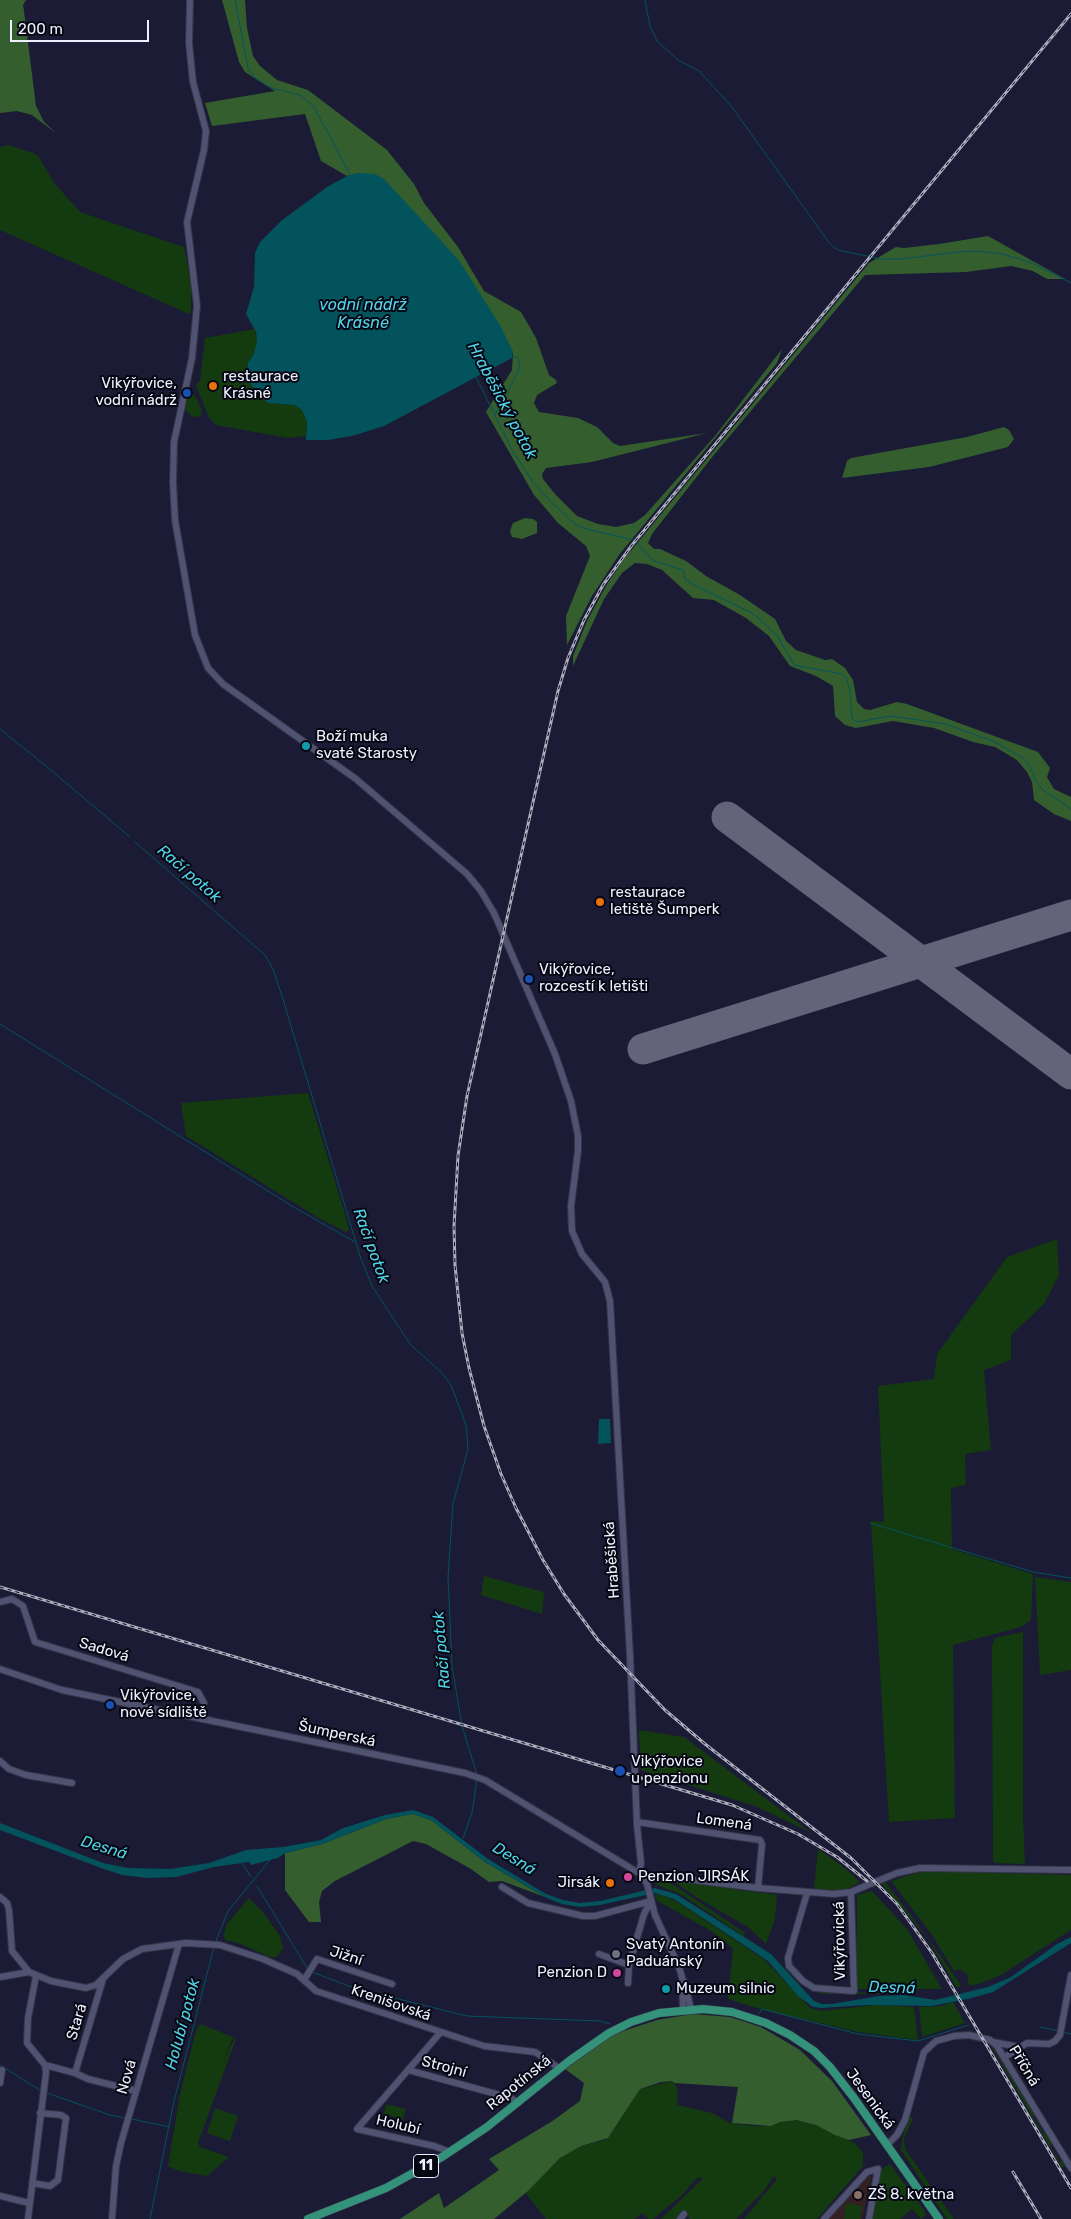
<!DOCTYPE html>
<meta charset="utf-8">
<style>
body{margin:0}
#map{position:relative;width:1071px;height:2219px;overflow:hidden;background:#1b1b35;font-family:Rubik,sans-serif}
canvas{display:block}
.scale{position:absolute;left:10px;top:20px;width:139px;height:22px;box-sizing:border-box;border:2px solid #eef0fe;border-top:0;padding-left:6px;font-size:15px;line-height:18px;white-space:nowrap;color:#eef0fe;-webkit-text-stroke:4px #070713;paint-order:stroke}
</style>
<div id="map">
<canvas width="1071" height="2219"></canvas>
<div class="scale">200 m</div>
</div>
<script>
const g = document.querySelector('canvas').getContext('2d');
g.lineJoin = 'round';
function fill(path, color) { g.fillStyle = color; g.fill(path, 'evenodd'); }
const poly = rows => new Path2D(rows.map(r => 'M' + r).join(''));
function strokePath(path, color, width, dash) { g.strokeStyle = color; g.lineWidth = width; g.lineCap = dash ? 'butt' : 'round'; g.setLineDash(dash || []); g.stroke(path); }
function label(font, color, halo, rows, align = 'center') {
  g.font = font + ' Rubik,sans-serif'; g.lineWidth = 4; g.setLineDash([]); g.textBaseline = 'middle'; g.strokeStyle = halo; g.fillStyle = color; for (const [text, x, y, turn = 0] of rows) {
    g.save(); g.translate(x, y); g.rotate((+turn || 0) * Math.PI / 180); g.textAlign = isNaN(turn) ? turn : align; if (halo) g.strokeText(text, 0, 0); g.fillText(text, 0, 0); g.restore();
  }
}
fill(poly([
 [869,2174,871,2177,862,2219,826,2219]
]), '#332023');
fill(poly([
 [8,145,33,153,38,156,55,184,80,212,184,247,191,282,191,312,189,314,0,230,0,147],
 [255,329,257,340,254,354,248,363,247,378,254,389,268,402,296,405,302,410,307,422,306,436,288,438,227,427,216,425,209,418,196,385,200,381,205,338],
 [189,392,194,394,202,411,201,416,193,417,186,411,185,406],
 [308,1093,345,1214,349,1230,346,1232,317,1217,186,1136,181,1103],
 [1057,1239,1059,1275,1044,1304,1011,1335,1011,1360,984,1370,991,1450,965,1454,966,1485,951,1488,952,1549,1033,1574,1031,1620,1021,1627,953,1645,955,1818,889,1822,871,1521,884,1522,878,1386,934,1379,937,1354,1007,1257],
 [484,1576,544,1592,542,1614,481,1595],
 [1035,1577,1071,1582,1071,1670,1040,1675],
 [1023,1632,1023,1816,1025,1864,995,1863,993,1860,992,1646,995,1638],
 [639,1730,684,1737,825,1843,810,1832,755,1806,641,1770],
 [818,1849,841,1865,860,1882,847,1889,834,1891,814,1889],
 [923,1871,1071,1875,1071,1930,1001,1975,982,1983,969,1986,967,1974,959,1969,954,1971,932,1935,891,1881],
 [659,1880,672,1884,732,1924,745,1933,744,1936,682,1895,655,1884],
 [676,1881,777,1895,775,1919,766,1944,748,1927,696,1897,676,1883],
 [885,1882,919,1926,961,1985,957,1988,927,1938,881,1883],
 [872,1891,907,1929,942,1989,857,1989,857,1895],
 [655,1894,661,1895,676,1901,765,1960,810,2008,822,2011,875,2005,914,2007,918,2040,858,2032,753,2007,728,1999,733,1948,711,1931,656,1900],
 [249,1898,263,1912,280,1936,283,1948,278,1956,273,1958,238,1943,225,1940,224,1933,227,1924],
 [783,1963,792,1974,808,1985,845,1992,915,1994,823,1994,809,1989,799,1982,788,1971],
 [953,2002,965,2023,922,2037,919,2007,941,2006],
 [200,2024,233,2037,223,2063,235,2037,236,2039,198,2143,200,2147,229,2157,207,2176,179,2171,168,2166,180,2094,196,2031],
 [989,2042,995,2048,1035,2114,1033,2116,1044,2134,1047,2133,1052,2144,1050,2146,1060,2162,1063,2161,1065,2166,1062,2168],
 [672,2081,677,2087,678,2096,677,2105,712,2113,730,2123,753,2126,771,2126,780,2122,793,2120,816,2125,855,2143,863,2153,863,2166,817,2219,744,2219,777,2179,774,2176,763,2192,736,2219,690,2219,686,2215,677,2219,661,2219,695,2186,702,2179,701,2177,696,2179,681,2196,653,2219,649,2219,642,2213,634,2219,546,2219,527,2195,527,2192,535,2183,565,2154,581,2146,605,2140,611,2134,640,2089],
 [386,2104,406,2109,403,2119,384,2114],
 [215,2108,238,2116,230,2141,207,2133],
 [909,2117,912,2117,912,2121,904,2138,905,2149,954,2219,947,2219,901,2150,902,2139],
 [890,2164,924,2210,926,2215,921,2219,912,2209,900,2219,872,2219,880,2170],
 [846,2203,862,2206,860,2219,844,2219]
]), '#143b0f');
fill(poly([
 [0,0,26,0,23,5,24,11,36,106,44,122,57,134,32,115,17,111,0,113],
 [222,0,245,0,247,28,253,56,260,66,277,80,308,90,387,150,414,184,424,203,458,247,484,291,521,312,536,338,549,375,556,380,557,383,537,395,534,403,539,412,578,418,597,427,613,443,620,446,707,433,592,462,546,468,542,474,543,479,555,494,577,516,598,524,616,527,634,523,645,515,715,436,782,349,777,363,619,555,592,596,567,645,566,616,590,556,586,546,558,523,534,495,486,412,512,370,513,352,359,173,347,176,321,161,305,114,212,126,205,103,275,91,245,72,239,62],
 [988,236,1065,279,1047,279,1033,271,1011,266,966,272,865,275,713,456,652,534,648,543,654,549,660,549,686,561,706,576,740,595,775,619,786,641,796,650,825,660,832,659,845,668,853,680,857,702,864,709,870,710,897,702,907,704,1038,752,1050,768,1047,777,1054,789,1071,797,1071,821,1054,814,1034,800,1032,782,1027,772,1017,760,995,747,973,742,934,728,893,721,856,728,845,725,835,716,833,686,816,676,790,666,769,636,746,618,714,600,693,598,662,570,647,564,635,563,622,573,604,599,573,666,573,656,587,621,606,586,624,559,869,263,896,247,904,248,939,244],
 [1004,427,1009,430,1014,439,1008,447,929,467,842,478,847,461,851,458,967,437],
 [525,518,533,519,537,522,537,533,522,539,512,537,510,531,513,523],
 [413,1814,431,1820,485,1862,545,1897,502,1881,489,1882,471,1869,426,1844,413,1841,335,1881,322,1891,319,1902,321,1922,309,1922,285,1890,285,1853,322,1844,386,1819],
 [693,2014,730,2017,761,2027,800,2050,832,2081,871,2135,849,2140,835,2135,816,2125,796,2120,780,2122,771,2126,732,2123,738,2087,674,2083,672,2081,661,2082,640,2089,608,2138,581,2146,560,2158,528,2191,494,2219,400,2219,439,2193,444,2208,499,2170,489,2159,551,2122,580,2101,584,2083,565,2069,605,2037,657,2020]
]), '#355e2f');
fill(poly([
 [359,173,375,174,384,179,458,259,500,325,513,352,512,358,384,426,352,436,328,440,306,440,307,422,302,410,295,405,268,403,254,389,247,378,248,363,254,354,257,340,256,332,246,314,254,287,255,253,260,242,281,221,327,187,347,176],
 [599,1419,610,1419,611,1443,598,1444],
 [413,1810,433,1817,488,1859,546,1894,563,1900,580,1903,600,1901,655,1888,676,1894,771,1954,814,2001,822,2004,832,2004,879,1996,904,1995,935,2000,988,1987,1011,1977,1057,1944,1071,1937,1071,1943,993,1992,972,1998,932,2006,866,2005,822,2008,813,2007,798,1996,768,1961,674,1899,655,1893,600,1905,580,1907,562,1904,545,1897,485,1862,431,1820,413,1814,386,1819,322,1844,285,1853,278,1858,251,1865,249,1862,214,1867,176,1877,147,1878,122,1875,101,1868,0,1830,0,1823,103,1863,128,1868,170,1869,209,1863,246,1850,283,1847,321,1840,343,1828,385,1815]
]), '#03535d');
strokePath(poly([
 [235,0,248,68,254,77,261,82,272,88,300,95,314,107,351,176],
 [645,0,650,26,657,41,678,60,699,71,732,107,830,244,838,250,881,259,901,259,958,252,977,251,1003,254,1032,263,1071,283],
 [476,377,513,452,533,482,549,500,575,524,586,529,634,540,654,561,683,570,685,579,696,586,752,613,777,635,794,665,842,674,846,678,850,690,852,719,857,722,891,716,945,724,993,741,1023,758,1031,768,1035,780,1042,789,1071,809],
 [495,415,518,372,520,363,517,357,513,357],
 [0,729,46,766,130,837],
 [135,842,265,955,273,969,282,996,360,1256,372,1286,410,1344,442,1373,451,1385,466,1425,468,1449,453,1504,448,1577,452,1666,462,1726,477,1775],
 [0,1024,292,1206,355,1242],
 [870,1523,1033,1572,1071,1578],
 [463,1838,472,1813,477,1779],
 [242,1863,251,1877],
 [257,1886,307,1968],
 [216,1941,228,1911,270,1860],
 [312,1972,354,1988,467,2016,600,2021,610,2024],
 [759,2014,762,2009,858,2034,918,2041,968,2025],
 [1040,2027,1059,2031],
 [1063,2032,1071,2034],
 [0,2065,41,2091],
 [47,2093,110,2115,125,2118],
 [132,2119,170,2127],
 [150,2219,174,2101,214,1947]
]), '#03535d', 1);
strokePath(poly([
 [727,817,1071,1074],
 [643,1049,1071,915]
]), '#63647a', 31);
const minor = poly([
 [190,0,189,43,193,82,206,131,204,150,187,222,197,306,192,358,174,442,173,482,175,520,195,635,208,668,223,684,356,779,467,874,481,891,494,913,555,1054,571,1101,578,1136,578,1151,571,1206,572,1231,582,1254,605,1282,610,1301,630,1656,637,1825,641,1863,639,1873],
 [0,1602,12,1599,23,1606,35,1642,198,1692,204,1703,201,1719],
 [0,1669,62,1690,465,1773,485,1780,642,1875,647,1884,655,1915,679,1967,682,1977,683,2009],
 [0,1761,9,1769,26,1775,72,1783],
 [637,1822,760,1840,762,1844,758,1888],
 [645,1879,661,1876,758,1888,834,1894,851,1892,897,1873,920,1868,1071,1870],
 [502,1887,528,1903,583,1916,595,1916,651,1901],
 [807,1893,788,1958,789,1966,803,1981,814,1988,854,1991,851,1892],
 [0,1897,7,1903,9,1910,12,1951,29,1972],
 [599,1954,629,1965,644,1914,651,1901],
 [0,1977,29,1972,51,1981,86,1988,96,1985,123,1959,142,1949,186,1943,220,1945,263,1959,297,1974,316,1991,484,2046,535,2052,559,2068],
 [103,1979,75,2073,88,2079,136,2091],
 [304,1980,317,1959,392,1984],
 [684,1981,691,2009],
 [628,1983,629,1965],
 [440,2033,357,2129,434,2146,450,2152],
 [993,2042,1019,2047],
 [1005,2057,1027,2043,1049,2044,1055,2041,1060,2035,1071,1975],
 [45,2065,75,2073],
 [408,2070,511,2098,518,2103],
 [0,2083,2,2070],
 [887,2145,897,2135,905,2120,924,2052,936,2041,954,2036,969,2035,990,2040,997,2046,1071,2168],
 [32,2183,50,2186,58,2180,66,2118,61,2115,40,2113],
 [0,2196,29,2203],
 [28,2219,46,2073,45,2065,27,2043,28,2018,36,1976],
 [112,2219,116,2166,121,2143,179,1944],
 [680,2219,684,2214],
 [824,2219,867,2172,878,2169,869,2219]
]);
const major = poly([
 [308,2219,386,2188,442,2157,487,2127,569,2061,609,2033,631,2022,659,2013,703,2009,732,2012,766,2023,790,2035,814,2051,830,2067,854,2098,939,2219]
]);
strokePath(minor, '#343449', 8);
strokePath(major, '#343449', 9);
strokePath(minor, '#4f5270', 6);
strokePath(major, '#339279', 8);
const rail = poly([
 [1071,14,632,545,603,585,584,620,568,658,558,691,467,1096,458,1156,454,1226,455,1265,462,1333,469,1368,484,1426,501,1474,516,1508,543,1560,564,1594,598,1640,665,1710,705,1744,851,1858,897,1904,932,1953,1071,2188],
 [0,1587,732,1805,798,1834,837,1857,867,1881],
 [1013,2172,1041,2219]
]);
strokePath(rail, '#abadbe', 3);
strokePath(rail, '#070713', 1, [4]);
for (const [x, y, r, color] of [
 [213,386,5,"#e8710a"],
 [187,393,5,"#1a4fb4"],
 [306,746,5,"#0f9aa8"],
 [600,902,5,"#e8710a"],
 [529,979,5,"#1a4fb4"],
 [110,1705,5,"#1a4fb4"],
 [620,1771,6,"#1a4fb4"],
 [628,1877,5,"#d1479c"],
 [610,1883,5,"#e8710a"],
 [616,1954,5,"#6b7280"],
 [617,1973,5,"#d1479c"],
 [666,1989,5,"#0f9aa8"],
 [858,2195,5,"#8d6e63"]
]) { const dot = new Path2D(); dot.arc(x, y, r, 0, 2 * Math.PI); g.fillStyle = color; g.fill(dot); strokePath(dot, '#070713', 2); }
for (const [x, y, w] of [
 [426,2166,25]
]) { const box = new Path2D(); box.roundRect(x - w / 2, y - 11.5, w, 23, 4); g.fillStyle = '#070713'; g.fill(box); strokePath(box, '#eef0fe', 1); }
label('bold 14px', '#eef0fe', null, [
 ["11",426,2166]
]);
label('15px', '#eef0fe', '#070713', [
 ["restaurace",223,377],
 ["Krásné",223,394],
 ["Vikýřovice,",177,384,"right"],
 ["vodní nádrž",177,401,"right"],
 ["Boží muka",316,737],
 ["svaté Starosty",316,754],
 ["restaurace",610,893],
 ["letiště Šumperk",610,910],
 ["Vikýřovice,",539,970],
 ["rozcestí k letišti",539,987],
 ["Vikýřovice,",120,1696],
 ["nové sídliště",120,1713],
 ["Vikýřovice",631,1762],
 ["u penzionu",631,1779],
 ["Penzion JIRSÁK",638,1877],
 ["Jirsák",600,1883,"right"],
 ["Svatý Antonín",626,1945],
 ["Paduánský",626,1962],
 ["Penzion D",607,1973,"right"],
 ["Muzeum silnic",676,1989],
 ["ZŠ 8. května",868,2195]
], 'left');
label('15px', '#eef0fe', '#070713', [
 ["Hraběšická",612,1560,-94],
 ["Sadová",104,1650,17],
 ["Šumperská",337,1734,12],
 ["Lomená",724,1822,8],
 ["Vikýřovická",840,1941,-91],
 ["Jižní",346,1956,18],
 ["Krenišovská",391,2003,19],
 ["Stará",77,2022,-73],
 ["Příčná",1024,2066,59],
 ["Strojní",444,2067,15],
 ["Nová",127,2077,-74],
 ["Rapotínská",519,2083,-39],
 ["Jesenická",870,2099,54],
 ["Holubí",398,2125,13]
]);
label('italic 16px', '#50d4e7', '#070713', [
 ["vodní nádrž",363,305],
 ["Krásné",363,323],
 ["Hraběšický potok",502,401,62],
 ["Račí potok",189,874,41],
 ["Račí potok",371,1246,70],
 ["Račí potok",442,1650,-95],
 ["Desná",104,1848,17],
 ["Desná",514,1859,32],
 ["Desná",892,1988,2],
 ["Holubí potok",183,2024,-75]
]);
</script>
